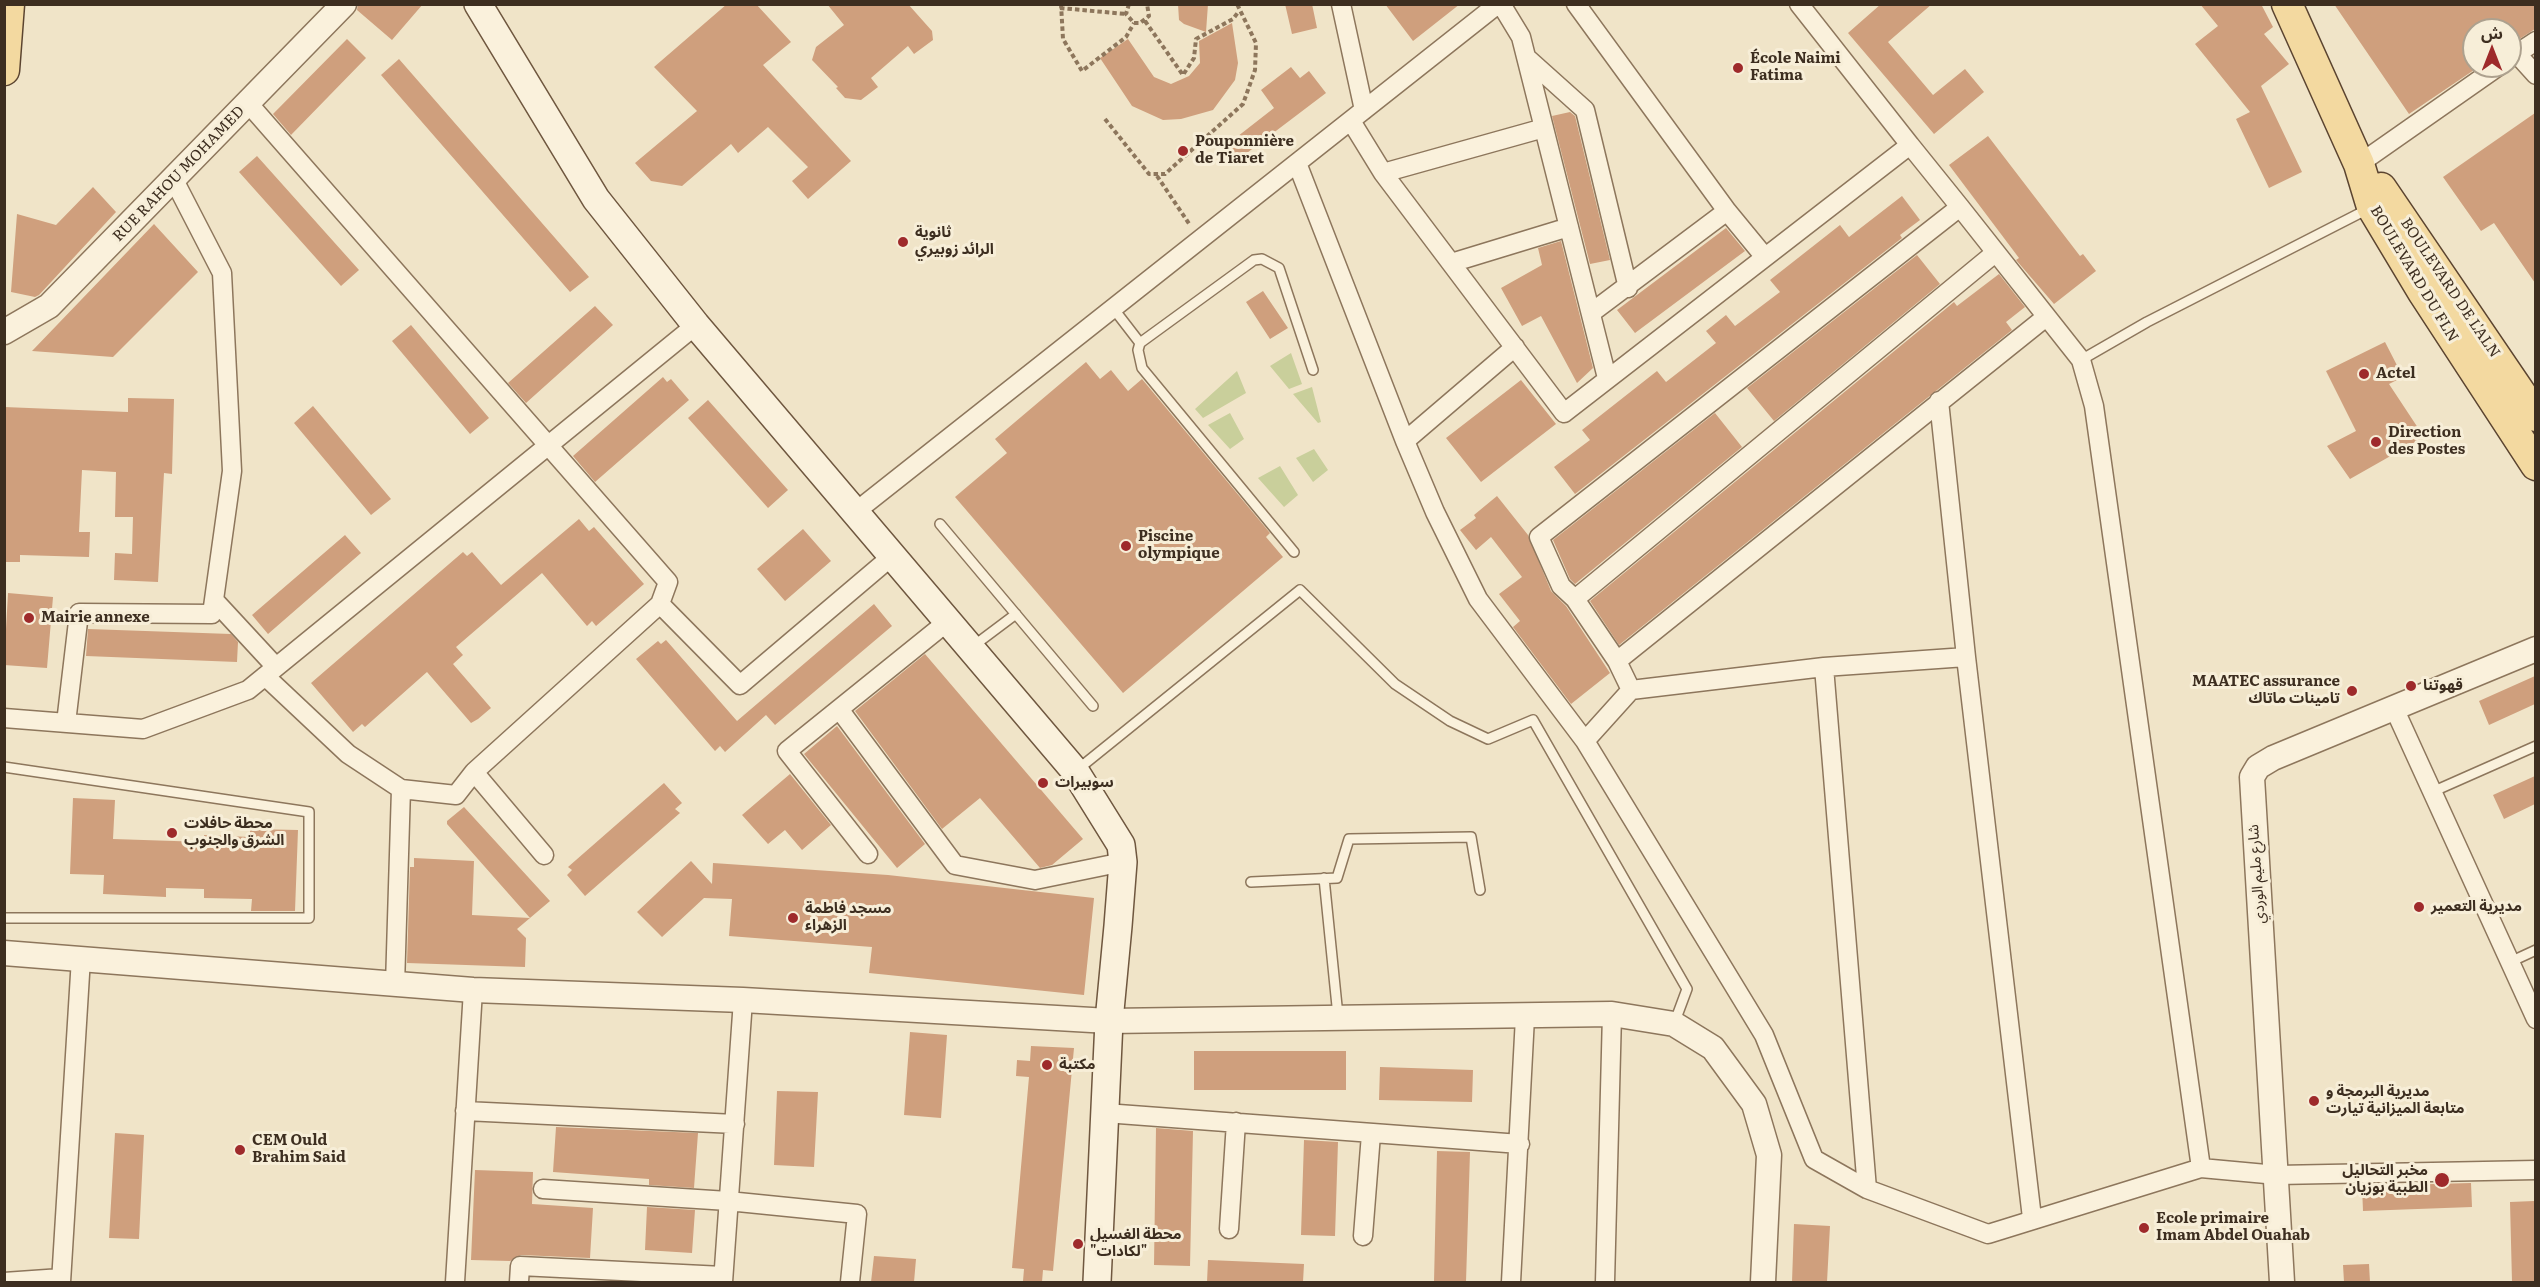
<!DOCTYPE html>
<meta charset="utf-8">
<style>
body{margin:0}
#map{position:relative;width:2540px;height:1287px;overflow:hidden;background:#f0e4c8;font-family:Literata,"Noto Sans Arabic",serif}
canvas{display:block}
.frame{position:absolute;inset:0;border:6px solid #3d2e20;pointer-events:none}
.north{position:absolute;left:2462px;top:18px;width:60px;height:60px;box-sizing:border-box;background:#f7eed8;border:2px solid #ada18e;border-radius:50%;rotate:0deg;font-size:16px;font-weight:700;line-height:24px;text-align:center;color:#3d2e20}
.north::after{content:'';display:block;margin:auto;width:21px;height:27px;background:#9e2a2b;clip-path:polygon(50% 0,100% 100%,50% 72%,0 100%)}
</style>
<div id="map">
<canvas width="2540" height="1287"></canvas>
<div class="frame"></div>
<div class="north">ش</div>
</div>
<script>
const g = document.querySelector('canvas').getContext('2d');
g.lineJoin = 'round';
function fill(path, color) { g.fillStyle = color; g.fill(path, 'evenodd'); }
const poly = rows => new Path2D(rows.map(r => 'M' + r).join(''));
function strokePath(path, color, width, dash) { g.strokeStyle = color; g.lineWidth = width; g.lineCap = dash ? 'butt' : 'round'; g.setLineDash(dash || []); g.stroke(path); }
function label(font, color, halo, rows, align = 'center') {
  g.font = font + ' Literata,"Noto Sans Arabic",serif'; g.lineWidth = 6; g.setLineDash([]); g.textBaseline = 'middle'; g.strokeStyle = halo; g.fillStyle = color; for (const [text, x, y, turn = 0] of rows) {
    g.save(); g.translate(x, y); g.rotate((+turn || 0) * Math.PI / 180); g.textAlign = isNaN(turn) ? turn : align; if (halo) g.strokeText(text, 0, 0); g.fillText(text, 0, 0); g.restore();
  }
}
fill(poly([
 [1291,353,1302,384,1289,389,1270,366],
 [1237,371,1246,393,1203,418,1195,409],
 [1312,387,1321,422,1318,423,1293,394],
 [1230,413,1244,439,1230,449,1208,425],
 [1314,449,1328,470,1313,482,1296,458],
 [1280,466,1298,495,1284,507,1258,478]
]), '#c9cf9b');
fill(poly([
 [358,4,423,4,392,40,357,10],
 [727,4,756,4,791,42,763,65,851,161,808,199,792,181,808,167,768,127,738,153,731,144,682,186,651,181,635,163,697,111,654,67],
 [827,4,908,4,932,31,933,40,914,54,908,46,871,78,878,87,861,100,845,98,836,88,838,87,812,60,816,47,844,25],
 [1178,4,1208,4,1206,32,1184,24,1179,20],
 [1285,4,1312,4,1317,28,1292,34],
 [1385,4,1460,4,1413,41],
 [1881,4,1932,4,1888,42,1933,95,1965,69,1984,92,1934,134,1848,33],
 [2200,4,2261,4,2273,27,2264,34,2289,64,2261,86,2302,172,2269,188,2236,119,2250,112,2195,44,2218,26],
 [2334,4,2535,4,2535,29,2510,45,2510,30,2474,30,2474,70,2409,114],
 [1232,23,1238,63,1235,80,1213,110,1181,119,1163,120,1132,106,1100,58,1128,39,1154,77,1171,84,1189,76,1200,63,1199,41],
 [347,39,366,58,291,135,273,114],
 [399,59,589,277,570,292,381,75],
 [1291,67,1300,78,1309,71,1326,93,1235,162,1224,147,1274,108,1261,90],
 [1570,112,1575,116,1610,260,1590,264,1552,116],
 [2535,113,2535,283,2494,223,2481,231,2443,177],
 [1988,136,2080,256,2083,254,2096,271,2054,304,2016,260,2019,258,1949,165],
 [257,156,359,270,341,286,239,172],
 [93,187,116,212,39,295,35,297,11,292,17,214,56,225],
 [1902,196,1920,220,1900,235,1902,238,1575,494,1554,467,1590,440,1582,430,1657,371,1666,382,1716,343,1706,331,1726,315,1735,326,1780,292,1770,280,1840,225,1849,237],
 [154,224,198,272,113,357,32,351],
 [1726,228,1745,251,1635,333,1617,310],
 [1561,241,1593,368,1577,383,1541,316,1522,326,1501,288,1542,265,1538,248],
 [1917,255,1940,284,1774,421,1747,388],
 [1999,274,2025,307,2006,322,2012,330,1619,645,1590,601,1954,302,1957,306],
 [1263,291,1288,328,1270,339,1246,302],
 [595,306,613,325,526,403,508,383],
 [411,325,489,418,470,434,392,341],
 [2385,342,2403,377,2389,384,2424,437,2350,479,2327,446,2356,431,2326,371],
 [1086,362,1100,379,1111,370,1128,391,1142,379,1270,533,1266,537,1283,557,1123,693,955,497,1007,453,995,439],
 [663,377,667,382,671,379,689,400,595,482,573,456],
 [1521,380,1556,424,1481,482,1446,438],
 [128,398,174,399,172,474,164,473,158,582,114,580,115,553,132,554,133,517,115,517,116,472,82,470,79,532,90,532,89,557,20,555,20,562,4,562,4,407,128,412],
 [708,400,788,490,768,508,688,418],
 [313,406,391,499,371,515,294,423],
 [1715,413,1742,447,1575,584,1570,579,1553,540],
 [1497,496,1528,535,1551,591,1566,606,1610,673,1571,704,1513,627,1520,621,1499,594,1522,577,1491,537,1476,550,1460,530,1476,518,1474,515],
 [579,519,589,531,594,527,644,584,596,626,592,621,587,626,542,573,456,647,463,655,453,664,491,708,478,719,471,723,427,672,365,727,362,724,353,732,311,683,463,552,467,556,472,552,501,585],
 [803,529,831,561,785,601,757,569],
 [345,535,361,553,268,634,252,615],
 [8,593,53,597,47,668,4,665],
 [874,604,892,626,775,725,766,715,725,752,720,746,715,751,636,659,658,641,661,644,666,640,737,721],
 [88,629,231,634,238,642,237,662,86,656],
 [925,654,1083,839,1052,865,1040,868,980,798,942,829,855,711],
 [2535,676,2535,704,2489,725,2479,701],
 [837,726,925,844,897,868,804,754],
 [790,774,831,825,802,850,785,830,768,844,742,815],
 [2535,776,2535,804,2504,819,2493,795],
 [664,783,682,803,675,809,680,813,585,896,567,875,572,870,568,867],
 [73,798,115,800,113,839,204,842,204,835,250,837,250,829,298,830,295,911,251,911,252,899,204,898,204,889,166,888,166,897,103,894,104,875,70,874],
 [464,807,550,901,530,918,447,824,447,821],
 [414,858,474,861,472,915,530,918,517,929,526,938,525,967,407,963,410,867,414,867],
 [691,861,712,884,713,863,888,875,1094,898,1084,995,869,973,872,947,729,936,732,899,704,898,662,937,637,912],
 [910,1032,947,1035,941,1118,904,1115],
 [1031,1046,1074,1048,1053,1271,1043,1270,1042,1282,1023,1281,1024,1269,1012,1268,1029,1077,1016,1076,1017,1060,1030,1061],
 [1194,1051,1346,1051,1346,1090,1194,1090],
 [1380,1067,1473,1070,1472,1102,1379,1100],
 [777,1091,818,1092,814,1167,774,1165],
 [556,1127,698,1133,694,1188,649,1185,649,1179,553,1172],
 [1156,1128,1193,1131,1190,1266,1154,1265],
 [115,1133,144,1135,139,1239,109,1238],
 [1304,1140,1338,1142,1335,1236,1301,1235],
 [1437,1151,1470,1152,1466,1282,1434,1282],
 [475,1170,533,1172,532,1204,593,1208,590,1258,521,1255,510,1261,471,1260],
 [2471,1183,2472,1207,2363,1211,2362,1186],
 [2534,1201,2535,1282,2512,1282,2510,1202],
 [647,1207,695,1210,692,1253,645,1250],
 [1794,1224,1830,1226,1827,1282,1792,1282],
 [874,1256,916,1259,914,1282,871,1282],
 [1208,1260,1304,1264,1303,1282,1207,1282],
 [2369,1264,2370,1282,2344,1282,2343,1265]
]), '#cf9f7d');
const service = poly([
 [1113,308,1140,343],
 [2081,360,2147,322,2368,209],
 [940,524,1093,706],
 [1294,552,1142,368,1138,350,1140,343,1254,260,1262,259,1279,268,1313,370],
 [972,647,1016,614],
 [4,767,309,812,309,918,4,918],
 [1077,770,1300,590,1395,684,1450,721,1488,739,1533,720,1687,989,1674,1024],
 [2432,792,2536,746],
 [1324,878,1338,1016],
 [1251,882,1337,878,1349,839,1471,837,1480,890],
 [2510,962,2536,950]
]);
const minor = poly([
 [1341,4,1364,110],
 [1501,4,1521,37,1607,378],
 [1576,4,1727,211],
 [1799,4,1910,145],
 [2517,54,2536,75],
 [1527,58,1585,110,1628,288],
 [2510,58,2536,41],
 [248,103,668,582,660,604],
 [1351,121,1383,173,1564,413,1910,145,1960,207,2081,360,2094,406,2201,1168],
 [1297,163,1405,441,1435,512,1478,599,1585,741,1764,1035,1814,1159,1867,1189,1988,1234,2201,1168,2277,1175,2536,1170],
 [2359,164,2499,66],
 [1383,173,1544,128],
 [1451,263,1569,227],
 [1591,313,1727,211,1764,256],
 [1939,401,1966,657,2032,1218],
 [1405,441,1515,347],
 [854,513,1498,4],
 [1575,599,1995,253],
 [214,600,276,667],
 [1617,661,1575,599,1561,586,1539,537,1960,207],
 [1824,667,1867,1189],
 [265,676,348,754,401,789,456,795,474,772],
 [1631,690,1824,667,1966,657],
 [2394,708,2536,1019],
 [839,709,955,865,1035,880,1123,862],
 [4,718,143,729,248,690,696,325],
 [66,723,79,613,212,614,232,471,222,273,174,180],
 [1585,741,1631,690,1617,661,2046,317],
 [868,854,787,751,947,622],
 [544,855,474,772,660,604,740,685,891,557],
 [395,985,401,789],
 [465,1111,735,1124],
 [1105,1113,1520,1144],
 [543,1189,728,1201,857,1214,850,1282],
 [1229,1229,1236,1122],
 [1363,1236,1371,1134],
 [4,1282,61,1278],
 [61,1282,81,958],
 [455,1282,473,990],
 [519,1282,520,1266,723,1276],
 [723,1282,743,1000],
 [1511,1282,1525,1017],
 [1605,1282,1612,1014]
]);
const tertiary = poly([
 [4,332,49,306,344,4],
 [4,953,473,990,743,1000,1109,1021,1612,1014,1674,1024,1713,1048,1754,1104,1769,1155,1763,1282],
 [2282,1282,2252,777,2258,767,2273,758,2536,649]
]);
const secondary = poly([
 [478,4,596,199,696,325,1075,771,1121,845,1123,862,1118,926,1109,1021,1097,1282]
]);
const primary = poly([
 [2287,4,2359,164,2372,207,2423,292,2536,465],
 [4,70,9,4],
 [2381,188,2536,416]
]);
strokePath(service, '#8d765c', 12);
strokePath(minor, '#8d765c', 21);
strokePath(tertiary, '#8d765c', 27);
strokePath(secondary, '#6f573f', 30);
strokePath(primary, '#5b4430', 33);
strokePath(poly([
 [1061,4,1063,39,1082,71,1126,37,1134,23],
 [1129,4,1126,14,1134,23],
 [1060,8,1126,14],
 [1145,21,1183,75,1194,58,1196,39,1233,19,1239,11],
 [1134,23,1140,23,1149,16,1147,4],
 [1105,119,1149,174,1165,174,1243,104,1255,70,1256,43,1237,4],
 [1157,176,1190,225]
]), '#8d765c', 4, [4.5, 3]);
strokePath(service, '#faf1dc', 9);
strokePath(minor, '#faf1dc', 18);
strokePath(tertiary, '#faf1dc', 24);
strokePath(secondary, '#faf1dc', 27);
strokePath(primary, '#f3d9a0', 30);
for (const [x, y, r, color] of [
 [1738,68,6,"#9e2a2b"],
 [1183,151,6,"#9e2a2b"],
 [903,242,6,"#9e2a2b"],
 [2364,374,6,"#9e2a2b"],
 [2376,442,6,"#9e2a2b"],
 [1126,546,6,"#9e2a2b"],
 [29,618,6,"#9e2a2b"],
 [2411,686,6,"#9e2a2b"],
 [2352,691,6,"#9e2a2b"],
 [1043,783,6,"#9e2a2b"],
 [172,833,6,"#9e2a2b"],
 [2419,907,6,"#9e2a2b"],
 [793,918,6,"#9e2a2b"],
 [1047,1065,6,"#9e2a2b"],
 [2314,1101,6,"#9e2a2b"],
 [240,1150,6,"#9e2a2b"],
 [2442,1180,8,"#9e2a2b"],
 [2144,1228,6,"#9e2a2b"],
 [1078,1244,6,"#9e2a2b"]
]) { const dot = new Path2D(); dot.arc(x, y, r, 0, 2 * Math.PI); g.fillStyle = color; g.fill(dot); strokePath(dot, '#f7eed8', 2); }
label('bold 15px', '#3d2e20', '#f7eed8', [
 ["École Naimi",1750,59],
 ["Fatima",1750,76],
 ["Pouponnière",1195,142],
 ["de Tiaret",1195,159],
 ["ثانوية",915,233],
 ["الرائد زوبيري",915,250],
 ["Actel",2376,374],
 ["Direction",2388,433],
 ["des Postes",2388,450],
 ["Piscine",1138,537],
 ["olympique",1138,554],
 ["Mairie annexe",41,618],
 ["MAATEC assurance",2340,682,"right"],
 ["تامينات ماتاك",2340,699,"right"],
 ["قهوتنا",2423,686],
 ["سوبيرات",1055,783],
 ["محطة حافلات",184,824],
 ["الشرق والجنوب",184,841],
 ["مديرية التعمير",2431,907],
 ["مسجد فاطمة",805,909],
 ["الزهراء",805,926],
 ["مكتبة",1059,1065],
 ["مديرية البرمجة و",2326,1092],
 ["متابعة الميزانية تيارت",2326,1109],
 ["CEM Ould",252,1141],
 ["Brahim Said",252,1158],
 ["مخبر التحاليل",2428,1171,"right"],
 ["الطبية بوزيان",2428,1188,"right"],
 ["Ecole primaire",2156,1219],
 ["Imam Abdel Ouahab",2156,1236],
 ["محطة الغسيل",1090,1235],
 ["\"لكادات\"",1090,1252]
], 'left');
label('15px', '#3d2e20', '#f7eed8', [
 ["RUE RAHOU MOHAMED",179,174,-46],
 ["BOULEVARD DU FLN",2414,274,59],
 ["BOULEVARD DE L'ALN",2450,288,56],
 ["شارع مليم الوردي",2257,874,-94]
]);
</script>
